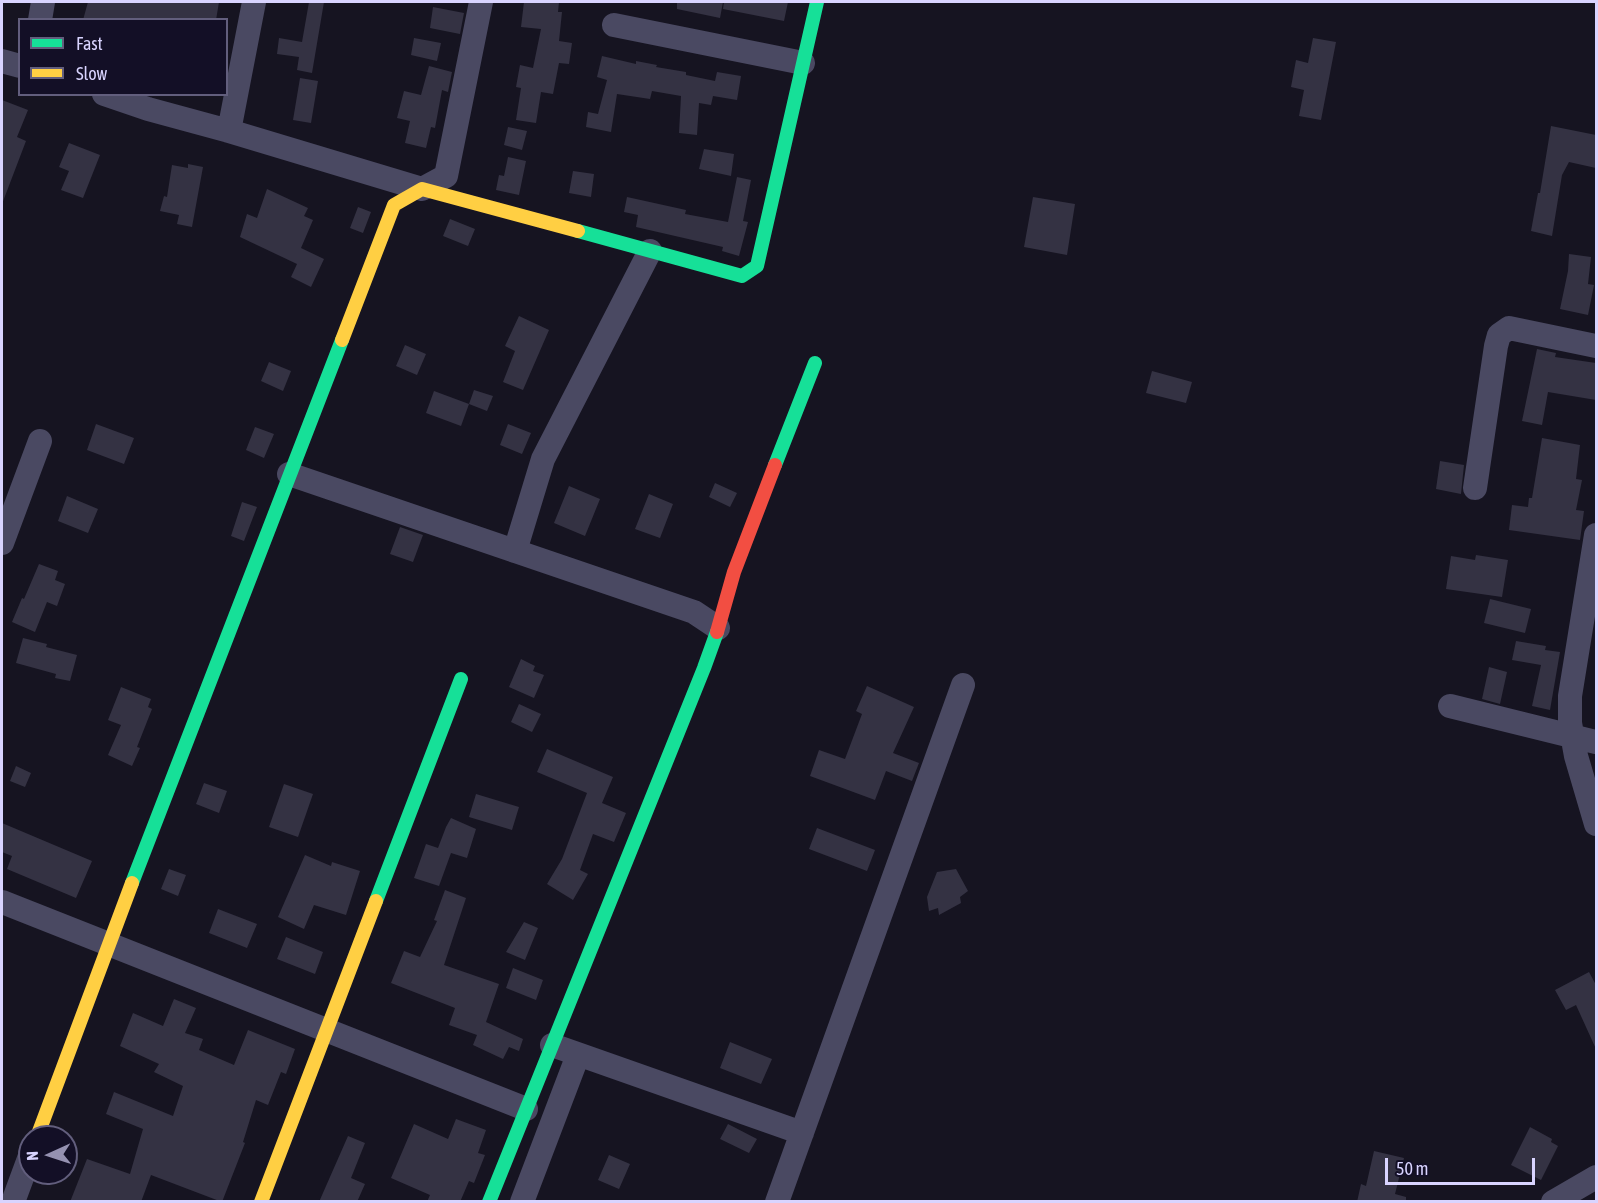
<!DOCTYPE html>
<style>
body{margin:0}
#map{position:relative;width:1598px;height:1203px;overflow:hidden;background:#161421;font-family:"Asap Condensed",sans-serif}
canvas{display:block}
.frame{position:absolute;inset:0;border:3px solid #d9d4ff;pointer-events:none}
.legend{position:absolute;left:18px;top:18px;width:210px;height:78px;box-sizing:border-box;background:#130f26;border:2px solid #625e7d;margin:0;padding:8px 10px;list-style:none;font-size:18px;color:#d9d4ff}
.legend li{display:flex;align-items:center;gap:12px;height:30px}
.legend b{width:30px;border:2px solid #625e7d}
.north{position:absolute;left:18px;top:1125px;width:60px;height:60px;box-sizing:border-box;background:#130f26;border:2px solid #625e7d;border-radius:50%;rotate:267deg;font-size:16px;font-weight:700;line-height:24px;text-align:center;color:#d9d4ff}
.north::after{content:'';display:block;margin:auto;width:21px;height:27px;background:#9591b1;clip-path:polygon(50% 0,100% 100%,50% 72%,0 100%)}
.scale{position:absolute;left:1385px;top:1158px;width:150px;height:27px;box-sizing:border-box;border:3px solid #d9d4ff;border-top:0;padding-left:8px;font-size:18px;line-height:21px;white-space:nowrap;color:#d9d4ff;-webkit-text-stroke:4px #130f26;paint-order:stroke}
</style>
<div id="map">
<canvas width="1598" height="1203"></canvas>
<div class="frame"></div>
<ul class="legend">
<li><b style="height:8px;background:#16e098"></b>Fast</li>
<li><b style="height:8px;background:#ffcf43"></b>Slow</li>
</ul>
<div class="north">N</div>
<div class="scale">50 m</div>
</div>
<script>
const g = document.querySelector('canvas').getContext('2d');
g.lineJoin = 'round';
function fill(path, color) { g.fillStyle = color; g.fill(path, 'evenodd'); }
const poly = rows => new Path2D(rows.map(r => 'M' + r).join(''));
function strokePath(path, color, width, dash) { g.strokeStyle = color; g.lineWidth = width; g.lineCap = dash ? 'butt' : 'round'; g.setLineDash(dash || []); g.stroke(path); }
fill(poly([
 [88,2,219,2,216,20,83,20],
 [309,2,324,2,312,73,297,70,299,57,277,54,279,38,302,42],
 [524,2,559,2,558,12,562,12,559,41,572,43,569,64,559,63,553,94,541,92,536,123,516,120,521,88,516,87,520,65,533,68,541,29,521,27],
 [677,2,723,2,720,18,677,9],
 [724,2,788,2,784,21,723,9],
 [433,7,464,13,460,34,430,28],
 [414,38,441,43,437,61,411,55],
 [1313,38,1336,42,1321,120,1299,116,1304,90,1291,87,1296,60,1308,63],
 [602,56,636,64,636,61,657,65,656,67,686,72,686,75,715,81,717,72,741,76,737,100,713,96,711,105,699,103,697,135,679,133,681,96,652,91,650,99,617,94,611,132,586,127,588,112,598,114,607,80,597,77],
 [429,66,452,72,448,92,442,90,435,128,431,127,426,148,405,143,410,121,397,118,404,91,421,95],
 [300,78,318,81,311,123,293,120],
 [2,100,28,110,17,137,26,141,2,204],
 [1551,126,1596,135,1596,168,1569,162,1562,175,1552,236,1531,231,1538,193,1540,193],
 [508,127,527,131,522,150,504,145],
 [69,143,100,155,83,198,61,190,69,171,59,167],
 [704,149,734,154,731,176,699,169],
 [508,157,526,161,519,195,496,190,499,175,504,176],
 [188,164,203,167,192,227,177,224,179,215,160,211,164,196,167,197,172,165,188,168],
 [573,171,594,174,591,197,569,193],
 [737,177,751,180,743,221,748,222,739,256,722,251,723,247,636,227,638,215,624,212,627,197,686,210,685,214,728,222],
 [267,189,308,208,304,216,313,220,301,248,324,259,311,287,291,277,297,264,240,237,247,214,257,218],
 [1033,197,1075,204,1067,255,1024,247],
 [358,207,371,212,363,233,350,228],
 [450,219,475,229,468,246,443,236],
 [1569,254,1591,257,1588,284,1594,285,1588,315,1560,309,1568,271],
 [519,316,549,330,523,390,503,382,515,351,505,346],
 [405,345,426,354,417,375,396,366],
 [1537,349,1556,353,1555,357,1596,363,1596,400,1548,392,1542,425,1522,421],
 [269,362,291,371,283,391,261,381],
 [1152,371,1192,382,1186,403,1146,393],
 [474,390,493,396,487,411,469,404,461,426,426,413,434,391,469,404],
 [96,424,134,438,124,464,87,450],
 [508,424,531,433,522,454,500,445],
 [255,427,274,434,264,458,246,450],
 [1542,438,1580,445,1576,479,1582,480,1576,510,1584,511,1580,540,1509,530,1512,505,1528,507,1529,498,1532,498],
 [1440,461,1464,465,1461,494,1436,489],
 [715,483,737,493,730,507,709,497],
 [569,486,600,499,585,536,554,523],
 [649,494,673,504,660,538,635,529],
 [67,496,98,509,88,533,58,521],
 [242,502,257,507,244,541,231,536],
 [400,527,423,535,413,562,390,554],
 [1476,555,1508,560,1502,597,1446,589,1451,556,1475,560],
 [39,564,58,571,55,580,65,584,57,606,47,602,35,632,12,622,22,598,24,599],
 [1490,599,1531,609,1525,633,1484,623],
 [23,638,47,644,46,647,77,655,70,681,55,678,56,674,16,663],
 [1516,641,1546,646,1545,650,1560,652,1550,710,1532,706,1541,665,1512,660],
 [521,659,535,666,533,671,544,675,534,698,509,687],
 [1489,667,1507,672,1500,704,1482,699],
 [867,686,914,707,893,753,919,763,912,781,886,771,875,800,810,776,819,750,845,759,862,714,856,711],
 [121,687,151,699,148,707,152,709,137,747,140,748,132,766,108,755,121,725,108,720],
 [519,704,541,714,532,732,511,722],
 [547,749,613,777,602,803,626,813,614,842,593,834,580,870,588,874,573,900,547,884,562,859,587,793,537,772],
 [16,766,31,773,25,787,10,781],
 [204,783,227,791,219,813,196,804],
 [284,784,313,794,298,837,269,827],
 [476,794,519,807,512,830,469,817],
 [451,818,476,829,467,858,451,853,439,886,414,878,426,844,438,848,446,827],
 [2,823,92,861,76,898,7,869,12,856,2,852],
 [817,828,875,850,867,871,809,849],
 [305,855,331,866,332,862,360,871,346,915,314,905,304,929,278,917],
 [169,869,186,875,178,896,161,889],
 [956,869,968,891,960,897,961,903,939,915,938,908,929,911,927,897,937,872],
 [445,890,466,898,444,965,499,984,486,1022,523,1039,519,1051,509,1047,503,1059,473,1045,477,1035,449,1025,455,1008,391,983,404,951,420,957,437,921,434,920],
 [218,909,257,924,247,948,209,933],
 [524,922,538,928,525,960,506,952],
 [286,937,323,952,315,974,277,959],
 [513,968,543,980,536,1000,506,988],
 [1589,972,1596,985,1596,1049,1576,1005,1566,1010,1555,990],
 [174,999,196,1008,185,1033,203,1039,199,1050,234,1065,248,1030,295,1049,286,1074,281,1072,268,1105,256,1100,243,1142,245,1143,222,1202,151,1175,141,1202,70,1202,87,1159,130,1174,143,1129,106,1114,114,1092,173,1116,183,1086,154,1072,159,1064,120,1046,133,1013,163,1026],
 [730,1042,772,1059,761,1084,720,1068],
 [456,1119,486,1130,478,1153,485,1155,474,1183,469,1181,460,1202,427,1202,430,1195,391,1178,414,1124,448,1139],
 [728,1124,757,1139,749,1153,720,1139],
 [1530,1127,1552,1139,1551,1142,1558,1146,1541,1180,1511,1165],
 [348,1136,365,1143,351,1178,365,1184,357,1202,319,1202],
 [1374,1151,1404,1158,1395,1194,1406,1197,1406,1202,1357,1202,1361,1184,1366,1186],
 [609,1155,630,1164,619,1189,598,1180]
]), '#343243');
strokePath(poly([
 [40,20,43,2],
 [614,25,803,63],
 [2,61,20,66],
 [104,94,148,109,229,131,422,189,446,176,481,2],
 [229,131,254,2],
 [289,474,694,612,718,628],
 [1475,488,1496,346,1499,335,1509,328,1596,346],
 [1596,535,1570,696,1570,723,1576,756,1596,824],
 [2,543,40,441],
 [515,551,543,459,650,251],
 [1450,706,1596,742],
 [2,902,526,1109],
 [552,1045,802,1133],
 [13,1202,30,1156],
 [522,1202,578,1055],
 [777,1202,963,685],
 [1553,1202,1596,1177]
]), '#4a4962', 24);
strokePath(poly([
 [578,231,742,276,757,266,817,2],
 [775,465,815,363],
 [132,883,342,340],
 [376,901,461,679],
 [489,1202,704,668,717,632]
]), '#16e098', 14);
strokePath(poly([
 [342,340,394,205,422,189,578,231],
 [37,1137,132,883],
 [261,1202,376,901]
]), '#ffcf43', 14);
strokePath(poly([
 [717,632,734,572,775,465]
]), '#f24e42', 14);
</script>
